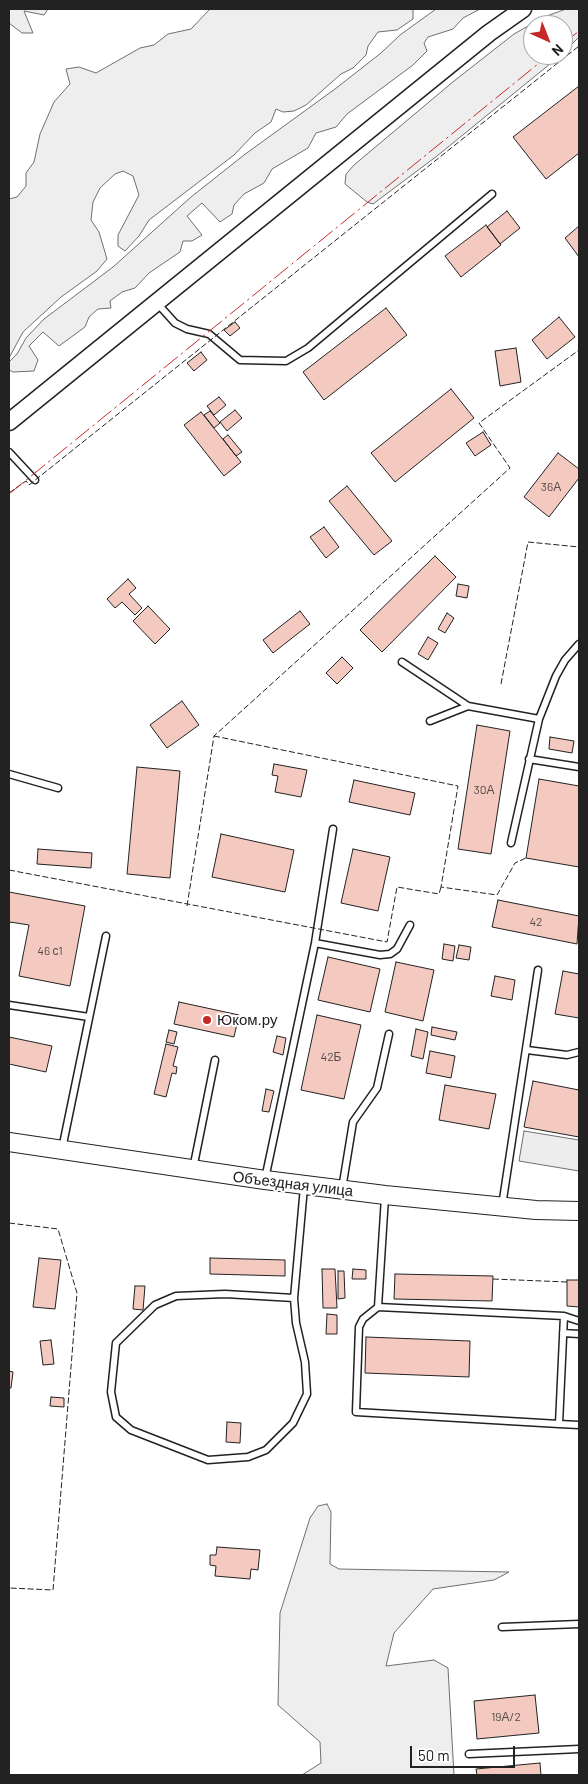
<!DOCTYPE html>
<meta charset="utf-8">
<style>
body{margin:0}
#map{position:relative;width:588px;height:1784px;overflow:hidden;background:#fff;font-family:Barlow,sans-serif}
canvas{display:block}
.frame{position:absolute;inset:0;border:10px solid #222;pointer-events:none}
.north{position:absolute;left:523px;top:15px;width:50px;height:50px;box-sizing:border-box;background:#fff;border:1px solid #a7a7a7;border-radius:50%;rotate:136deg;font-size:14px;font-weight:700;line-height:20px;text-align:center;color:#222}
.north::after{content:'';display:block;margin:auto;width:18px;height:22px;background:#c62828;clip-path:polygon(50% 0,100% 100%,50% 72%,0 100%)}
.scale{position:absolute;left:410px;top:1746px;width:105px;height:22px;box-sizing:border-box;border:2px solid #222;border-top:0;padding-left:6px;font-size:15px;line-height:18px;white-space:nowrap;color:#222;-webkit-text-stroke:4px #fff;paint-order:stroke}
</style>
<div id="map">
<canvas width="588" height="1784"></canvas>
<div class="frame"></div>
<div class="north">N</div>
<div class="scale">50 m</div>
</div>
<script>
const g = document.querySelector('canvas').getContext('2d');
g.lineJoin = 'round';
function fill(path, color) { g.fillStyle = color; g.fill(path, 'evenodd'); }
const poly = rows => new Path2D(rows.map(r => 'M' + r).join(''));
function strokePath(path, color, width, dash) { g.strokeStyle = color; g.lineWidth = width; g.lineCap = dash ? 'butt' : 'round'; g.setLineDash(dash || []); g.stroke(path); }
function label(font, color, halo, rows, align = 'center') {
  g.font = font + ' Barlow,sans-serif'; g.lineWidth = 4; g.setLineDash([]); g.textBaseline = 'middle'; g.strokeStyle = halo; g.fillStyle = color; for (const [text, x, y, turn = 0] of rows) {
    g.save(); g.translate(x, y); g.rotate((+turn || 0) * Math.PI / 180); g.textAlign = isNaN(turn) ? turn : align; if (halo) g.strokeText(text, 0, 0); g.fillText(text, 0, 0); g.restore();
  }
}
const green = poly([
 [9,9,48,9,44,15,24,11,33,33,22,33,9,23,9,9],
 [210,9,413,9,413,19,397,30,378,32,368,46,366,55,353,68,341,74,306,105,294,111,283,112,276,109,271,122,255,133,234,155,149,220,139,236,125,251,118,246,118,235,139,195,133,176,123,171,115,174,100,188,93,202,91,220,99,232,107,259,97,271,61,297,23,332,9,358,9,199,17,197,26,186,26,173,34,162,40,134,54,102,70,84,66,69,79,67,96,73,140,48,154,45,168,34,191,29,210,9],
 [436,9,480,9,463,18,453,29,428,37,424,43,427,51,413,65,347,114,336,127,316,133,308,148,272,169,264,183,244,194,234,205,232,214,220,222,202,203,187,216,202,235,192,241,183,241,180,252,149,273,135,288,122,292,110,301,111,308,98,309,89,317,85,327,59,346,43,332,29,346,38,360,34,371,13,372,9,370,9,362,17,354,26,338,44,319,113,267,191,197,244,155,335,89,381,53,400,35,436,9],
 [566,9,579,9,579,37,563,53,563,25,533,25,533,55,561,55,437,156,373,204,367,202,345,184,346,174,354,165,454,81,514,34,544,17,566,9],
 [327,1504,331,1512,330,1564,339,1569,509,1572,494,1580,433,1589,394,1633,386,1666,434,1660,448,1668,454,1775,302,1775,321,1763,320,1742,278,1705,280,1613,310,1518,318,1506,327,1504]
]);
fill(green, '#eee');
strokePath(green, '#6f6f6f', 1);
const parking = poly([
 [524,1131,579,1140,579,1171,519,1161,524,1131]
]);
fill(parking, '#ededed');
strokePath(parking, '#6f6f6f', 1);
const building = poly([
 [579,86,579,153,546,179,513,137,579,86],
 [507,211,520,228,500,244,487,227,507,211],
 [486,225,501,245,461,277,445,256,486,225],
 [579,226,579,257,565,238,579,226],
 [386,308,407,335,324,400,303,372,386,308],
 [559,317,575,337,547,359,532,340,559,317],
 [235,322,240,328,230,336,224,330,235,322],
 [516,348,521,382,500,386,495,351,516,348],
 [201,352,207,360,194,371,187,363,201,352],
 [451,389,474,418,395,482,371,453,451,389],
 [219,397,226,405,214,415,207,406,219,397],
 [235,410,242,418,227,431,220,422,235,410],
 [210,411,220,423,214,428,204,415,210,411],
 [201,412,241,462,224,476,184,425,201,412],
 [483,432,491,445,475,456,466,443,483,432],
 [228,435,242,452,236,456,223,439,228,435],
 [558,453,579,469,579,478,549,517,524,497,558,453],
 [347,486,392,541,374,555,329,501,347,486],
 [324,527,339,547,326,558,310,537,324,527],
 [435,556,456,577,382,652,360,630,435,556],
 [128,579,136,588,129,594,142,608,135,615,122,602,115,608,107,599,128,579],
 [458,584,469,586,467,598,456,596,458,584],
 [148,606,170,629,155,644,133,621,148,606],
 [300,611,310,624,273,653,263,640,300,611],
 [447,613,454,618,445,633,438,629,447,613],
 [428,637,438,643,428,660,418,654,428,637],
 [342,657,353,668,337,684,326,673,342,657],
 [182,701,199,725,167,748,150,725,182,701],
 [477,725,510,731,491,854,458,849,477,725],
 [550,737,574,741,572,753,549,749,550,737],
 [274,764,307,770,301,797,275,792,278,776,272,775,274,764],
 [137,767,180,771,170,878,127,874,137,767],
 [539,779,579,786,579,867,526,858,539,779],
 [354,780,415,793,410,815,349,802,354,780],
 [221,834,294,850,285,892,212,877,221,834],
 [38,849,92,853,91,868,37,864,38,849],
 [353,849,390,857,378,911,341,903,353,849],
 [9,892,85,906,70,986,19,976,29,925,10,922,9,927,9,892],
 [498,900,579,916,577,944,492,927,498,900],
 [444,944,455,946,453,961,442,959,444,944],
 [459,945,471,947,469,960,456,958,459,945],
 [328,957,380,969,370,1012,318,1000,328,957],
 [396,962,434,970,423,1021,385,1012,396,962],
 [563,971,579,974,579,1018,555,1014,563,971],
 [495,976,515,980,512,1000,491,996,495,976],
 [179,1002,239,1015,234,1037,174,1024,179,1002],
 [317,1015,361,1025,344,1099,301,1090,317,1015],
 [432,1027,457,1032,455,1040,431,1035,432,1027],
 [416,1029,428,1032,423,1059,411,1056,416,1029],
 [169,1030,177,1032,174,1044,166,1042,169,1030],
 [277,1036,286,1038,283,1055,273,1052,277,1036],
 [9,1037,52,1046,46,1072,9,1064,9,1037],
 [166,1044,178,1047,173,1066,177,1067,176,1074,172,1073,166,1097,154,1094,166,1044],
 [430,1051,455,1056,451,1078,426,1073,430,1051],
 [533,1081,579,1090,579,1137,524,1127,533,1081],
 [445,1085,496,1094,489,1129,439,1120,445,1085],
 [266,1089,274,1091,269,1112,262,1111,266,1089],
 [39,1258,61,1260,55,1309,33,1307,39,1258],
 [210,1258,285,1260,285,1276,210,1274,210,1258],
 [322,1269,335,1269,337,1308,323,1308,322,1269],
 [353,1269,366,1270,366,1279,352,1279,353,1269],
 [338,1271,344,1271,345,1298,338,1299,338,1271],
 [395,1274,493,1276,492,1301,394,1299,395,1274],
 [567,1280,579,1280,579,1307,567,1306,567,1280],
 [135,1286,145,1286,143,1310,133,1309,135,1286],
 [327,1314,337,1315,337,1334,326,1334,327,1314],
 [366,1337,470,1341,469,1377,365,1373,366,1337],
 [51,1340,54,1364,43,1365,40,1341,51,1340],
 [9,1371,13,1372,11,1388,9,1388,9,1371],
 [51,1397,64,1398,64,1407,50,1406,51,1397],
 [227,1422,241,1423,240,1443,226,1442,227,1422],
 [217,1547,260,1550,258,1570,251,1569,250,1579,215,1576,216,1566,210,1565,210,1555,216,1555,217,1547],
 [535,1695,539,1733,477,1739,474,1701,535,1695],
 [540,1763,541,1775,477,1775,476,1769,540,1763]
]);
fill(building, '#f3c9c0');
strokePath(building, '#222', 1);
const service = poly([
 [157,303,175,323,187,329,209,334,240,360,286,361,308,348,492,194],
 [9,452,35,480],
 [402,662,468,706,539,719],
 [430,721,468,706],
 [529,759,579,767],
 [9,774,58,788],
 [511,843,539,719,556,676,565,660,579,644],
 [315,943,380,955,390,954,397,949,410,925],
 [9,1005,89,1017],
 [527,1050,567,1055,579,1052],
 [62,1149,106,936],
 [193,1169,215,1060],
 [265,1179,315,943,333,829],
 [342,1189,353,1122,377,1088,389,1034],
 [385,1197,378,1307,564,1316,579,1321],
 [502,1206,538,970],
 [294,1298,225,1294,176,1296,155,1305,116,1343,111,1392,116,1417,131,1430,208,1460,248,1457,266,1450,293,1423,307,1394,305,1362,296,1323,294,1298,304,1187],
 [378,1307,363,1319,359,1327,356,1412,559,1424,564,1316],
 [563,1333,579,1334],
 [559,1424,579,1425],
 [502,1627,579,1624],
 [469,1754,579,1749]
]);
const tertiary = poly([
 [9,422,489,33,523,9]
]);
const secondary = poly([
 [9,1142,265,1180,385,1195,536,1210,579,1211]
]);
strokePath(service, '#222', 9);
strokePath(tertiary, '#222', 19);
strokePath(secondary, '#222', 20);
strokePath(service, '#fff', 6);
strokePath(tertiary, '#fff', 16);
strokePath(secondary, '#fff', 18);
strokePath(poly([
 [9,493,26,481,29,485,579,46],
 [501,684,528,542,579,547],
 [214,736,458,786,441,887,497,895,515,863,526,858],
 [9,870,387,942,397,887,439,894,441,887],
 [187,906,214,736,510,468,479,423,579,350],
 [9,1223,58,1229,77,1293,53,1590,9,1588],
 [493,1279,567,1282]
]), '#222', 1, [6, 2.5]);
strokePath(poly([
 [563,44,579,31],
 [9,494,549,55]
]), '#c62828', 1, [18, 4, 2.5, 4]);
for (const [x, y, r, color] of [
 [207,1020,5,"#c62828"]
]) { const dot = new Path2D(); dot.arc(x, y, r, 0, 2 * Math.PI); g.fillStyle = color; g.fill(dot); strokePath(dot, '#fff', 2); }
label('12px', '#564c4a', null, [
 ["36А",551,487],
 ["30А",484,790],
 ["42",536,922],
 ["46 с1",50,951],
 ["42Б",331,1057],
 ["19А/2",506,1717]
]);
label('15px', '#222', '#fff', [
 ["Юком.ру",217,1020]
], 'left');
label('15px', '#222', '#fff', [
 ["Объездная улица",293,1184,7]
]);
</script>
